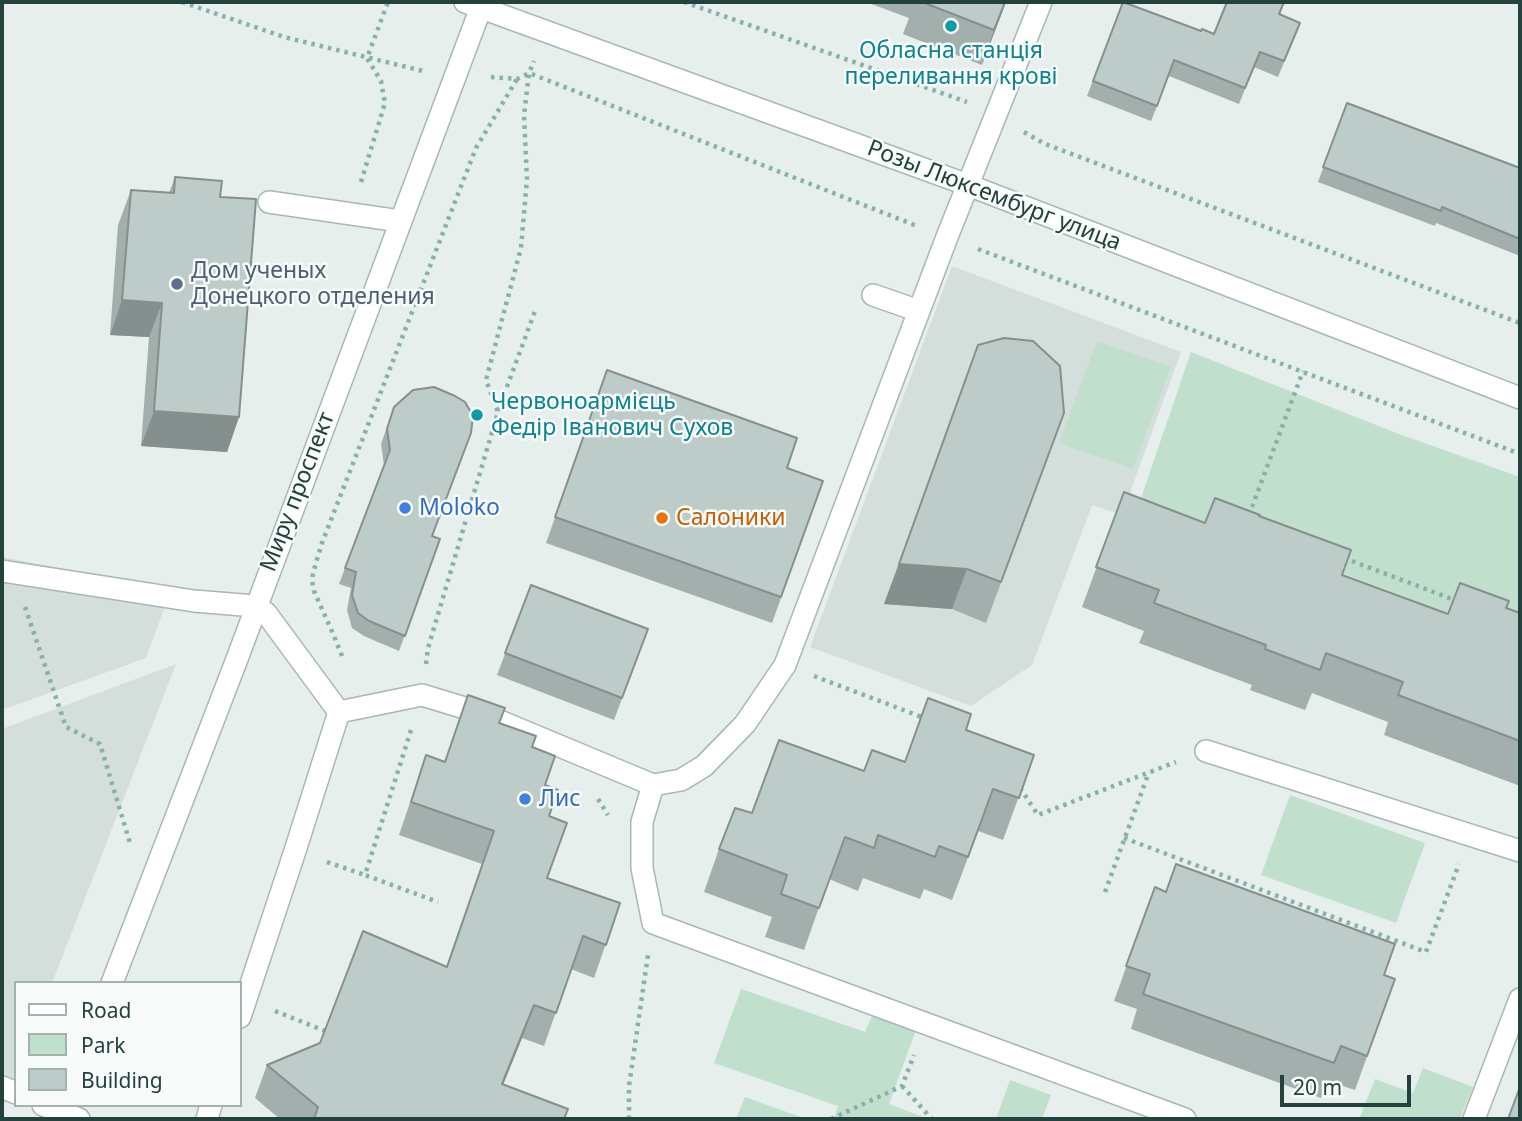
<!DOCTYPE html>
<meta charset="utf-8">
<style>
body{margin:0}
#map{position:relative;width:1522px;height:1121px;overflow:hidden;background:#e6efec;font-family:"Noto Sans",sans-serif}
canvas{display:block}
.frame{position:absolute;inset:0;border:4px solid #25413e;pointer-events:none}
.legend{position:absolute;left:14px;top:981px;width:228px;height:126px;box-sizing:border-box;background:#f7fbfa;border:2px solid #a3b1af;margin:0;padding:9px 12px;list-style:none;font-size:21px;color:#25413e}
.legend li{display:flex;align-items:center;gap:14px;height:35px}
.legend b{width:35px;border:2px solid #a3b1af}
.scale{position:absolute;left:1280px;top:1075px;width:131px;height:32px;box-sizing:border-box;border:4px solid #25413e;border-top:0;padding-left:9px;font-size:21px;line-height:24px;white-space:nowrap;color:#25413e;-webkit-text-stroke:5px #f7fbfa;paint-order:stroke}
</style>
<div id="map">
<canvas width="1522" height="1121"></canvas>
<div class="frame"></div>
<ul class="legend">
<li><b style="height:9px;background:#fff"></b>Road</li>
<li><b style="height:19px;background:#c0dfcd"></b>Park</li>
<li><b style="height:19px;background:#beccc9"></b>Building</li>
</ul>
<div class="scale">20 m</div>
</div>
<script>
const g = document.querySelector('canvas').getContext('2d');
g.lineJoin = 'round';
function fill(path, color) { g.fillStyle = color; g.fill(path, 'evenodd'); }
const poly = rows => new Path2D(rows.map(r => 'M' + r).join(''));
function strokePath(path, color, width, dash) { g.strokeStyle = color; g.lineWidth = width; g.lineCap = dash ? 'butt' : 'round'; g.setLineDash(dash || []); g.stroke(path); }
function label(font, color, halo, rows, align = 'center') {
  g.font = font + ' "Noto Sans",sans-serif'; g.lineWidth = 5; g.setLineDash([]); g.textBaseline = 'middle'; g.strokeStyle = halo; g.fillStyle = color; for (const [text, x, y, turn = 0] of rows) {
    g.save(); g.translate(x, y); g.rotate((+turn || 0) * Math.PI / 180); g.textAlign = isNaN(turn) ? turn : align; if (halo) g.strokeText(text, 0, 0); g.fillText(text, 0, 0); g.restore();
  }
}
fill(poly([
 [952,266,1181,352,1122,515,1092,505,1032,665,971,706,810,647],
 [2,557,171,590,146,658,2,710],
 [176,664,52,983,16,983,16,1074,2,1110,2,729]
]), '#d4dfdc');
fill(poly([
 [1097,341,1171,367,1133,469,1059,443],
 [1191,352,1399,434,1520,477,1520,640,1141,498],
 [1290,795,1425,843,1396,923,1261,875],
 [741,989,865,1032,873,1014,916,1030,889,1104,928,1119,834,1119,838,1106,714,1063],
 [1423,1068,1473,1087,1460,1119,1359,1119,1375,1079,1413,1093],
 [1010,1080,1051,1095,1042,1119,996,1119],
 [745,1097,806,1119,736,1119]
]), '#c0dfcd');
const minor = poly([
 [465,2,968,185,1520,398],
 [269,202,400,221],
 [873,295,919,311],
 [2,571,194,601,255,606,266,613,339,712,295,851,240,1017],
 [339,712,422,695,478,712,653,785,642,822,642,868,653,923,1185,1119],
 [1206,751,1520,851],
 [653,785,681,780,704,766,745,724,785,665,947,237,1041,2],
 [112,983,237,659,483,2],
 [2,1087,16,1093],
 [43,1105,79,1119],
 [207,1119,211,1105],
 [1474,1119,1520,999]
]);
strokePath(minor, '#a8b7b4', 24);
strokePath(poly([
 [182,2,284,37,423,71],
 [684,2,967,102],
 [491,77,517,79,529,73,917,226],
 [1024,132,1045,144,1520,323],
 [361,182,385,103,381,81,367,58,388,2],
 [978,249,1520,454],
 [498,411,535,311],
 [1249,515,1303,371],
 [1344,558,1457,601],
 [25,607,66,727,100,744,130,843],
 [342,656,334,636,314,591,312,581,313,573,322,543,476,148,517,79],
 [426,664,428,648,498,412,486,380,521,248,527,179,524,115,529,73,534,61],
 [814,676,927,719],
 [411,730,365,875,438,902],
 [1020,788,1038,815,1176,762],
 [598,799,608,815],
 [1124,838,1426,952,1459,864],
 [327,862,365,875],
 [1105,892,1149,772],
 [275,1011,325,1031],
 [902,1086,932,1119],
 [629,1119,629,1086,648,955],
 [831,1119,902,1086,914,1055]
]), '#88b1ab', 4.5, [3.5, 5]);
strokePath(minor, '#fff', 21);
fill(poly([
 [866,2,1006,2,982,65,903,34,909,18],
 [1123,2,1201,31,1214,34,1279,15,1294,38,1278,77,1254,67,1239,104,1169,76,1151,121,1087,96],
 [1347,103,1520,168,1520,256,1436,223,1435,226,1318,182],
 [175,177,220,197,239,417,227,452,141,446,149,337,110,335,118,225,131,190,169,193],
 [978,345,1064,413,986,623,952,609,884,604],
 [607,370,787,468,823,481,772,623,546,543],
 [394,407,432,536,440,539,399,651,364,636,352,628,347,610,351,588,339,584,384,465,381,444],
 [1124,492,1205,523,1259,516,1342,575,1448,614,1506,608,1520,613,1520,786,1384,735,1388,722,1312,693,1305,710,1250,690,1252,685,1139,643,1144,631,1082,607],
 [531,585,648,629,614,720,497,675],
 [499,723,532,747,545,785,549,816,547,878,620,903,594,978,571,969,544,1046,522,1038,503,1084,565,1119,280,1119,255,1098,267,1065,320,1043,446,967,482,864,399,835,426,755,444,762],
 [966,730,1034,755,1003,840,978,831,952,900,924,889,920,899,863,878,858,891,829,879,804,950,765,937,772,917,704,892,719,849,752,813,864,771,905,762],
 [1155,887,1395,979,1355,1090,1328,1081,1321,1098,1131,1029,1137,1009,1114,1001]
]), '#a3afad');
fill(poly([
 [1005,2,1006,2,982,65,994,30],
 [122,300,162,303,149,337,110,335],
 [154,411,239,417,227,452,141,446],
 [899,564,967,569,952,609,884,604],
 [534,1005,522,1038,490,1117,502,1084]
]), '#858f8d');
const building = poly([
 [922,2,1005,2,994,30,922,2],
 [1123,2,1201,31,1202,29,1214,34,1227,2,1284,2,1279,14,1300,23,1284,61,1260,52,1245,88,1174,60,1157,106,1093,81,1123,2],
 [1347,103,1520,168,1520,239,1442,207,1441,211,1323,167,1347,103],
 [175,177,222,181,220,197,256,199,239,417,154,411,162,303,122,300,131,190,174,193,175,177],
 [1004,338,1033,341,1060,366,1064,413,1001,582,967,569,899,564,978,345,1004,338],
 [607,370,797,438,787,468,823,481,781,597,555,517,607,370],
 [434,387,455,396,465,402,473,416,471,433,432,536,440,539,405,636,369,621,358,613,352,595,356,572,345,568,390,450,387,429,394,407,413,390,434,387],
 [1124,492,1205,523,1215,498,1260,515,1259,516,1351,550,1342,575,1448,614,1460,583,1509,601,1506,608,1520,613,1520,741,1398,695,1403,682,1326,653,1320,670,1265,649,1266,645,1154,603,1159,590,1096,567,1124,492],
 [531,585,648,629,622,698,505,653,531,585],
 [468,695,505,708,499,723,536,736,532,747,555,756,545,785,558,790,549,816,567,823,547,878,620,903,606,945,583,936,556,1013,534,1005,502,1084,568,1109,564,1119,314,1119,318,1107,267,1065,320,1043,363,931,447,967,494,831,411,802,426,755,445,762,468,695],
 [928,698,971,714,966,730,1034,755,1019,798,993,789,968,857,939,846,935,857,878,835,874,848,845,837,819,908,781,894,787,875,719,849,735,808,752,813,779,740,864,771,872,750,905,762,928,698],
 [1176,864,1395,944,1384,975,1395,979,1367,1056,1341,1046,1334,1063,1143,994,1150,974,1126,966,1155,887,1166,892,1176,864],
 [1520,1087,1520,1119,1508,1119,1520,1087]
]);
fill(building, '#beccc9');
strokePath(building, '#858f8d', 2);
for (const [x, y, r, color] of [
 [951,26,7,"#0f9aa8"],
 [177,284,7,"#5c6f8a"],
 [477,415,7,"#0f9aa8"],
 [405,508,7,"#3f7fe0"],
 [662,518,7,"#e8710a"],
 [525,799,7,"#3f7fe0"]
]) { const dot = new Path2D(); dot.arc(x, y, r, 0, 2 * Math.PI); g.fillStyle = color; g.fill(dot); strokePath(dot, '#f7fbfa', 2.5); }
label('23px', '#0d838f', '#f7fbfa', [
 ["Обласна станція",951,51],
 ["переливання крові",951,77],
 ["Червоноармієць",491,402,"left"],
 ["Федір Іванович Сухов",491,428,"left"]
]);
label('23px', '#25413e', '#f7fbfa', [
 ["Розы Люксембург улица",994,196,21],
 ["Миру проспект",298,492,-69]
]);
label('23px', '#4e5e75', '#f7fbfa', [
 ["Дом ученых",191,271],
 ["Донецкого отделения",191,297]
], 'left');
label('23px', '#366cbe', '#f7fbfa', [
 ["Moloko",419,508],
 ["Лис",539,799]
], 'left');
label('23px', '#c56008', '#f7fbfa', [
 ["Салоники",676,518]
], 'left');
</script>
